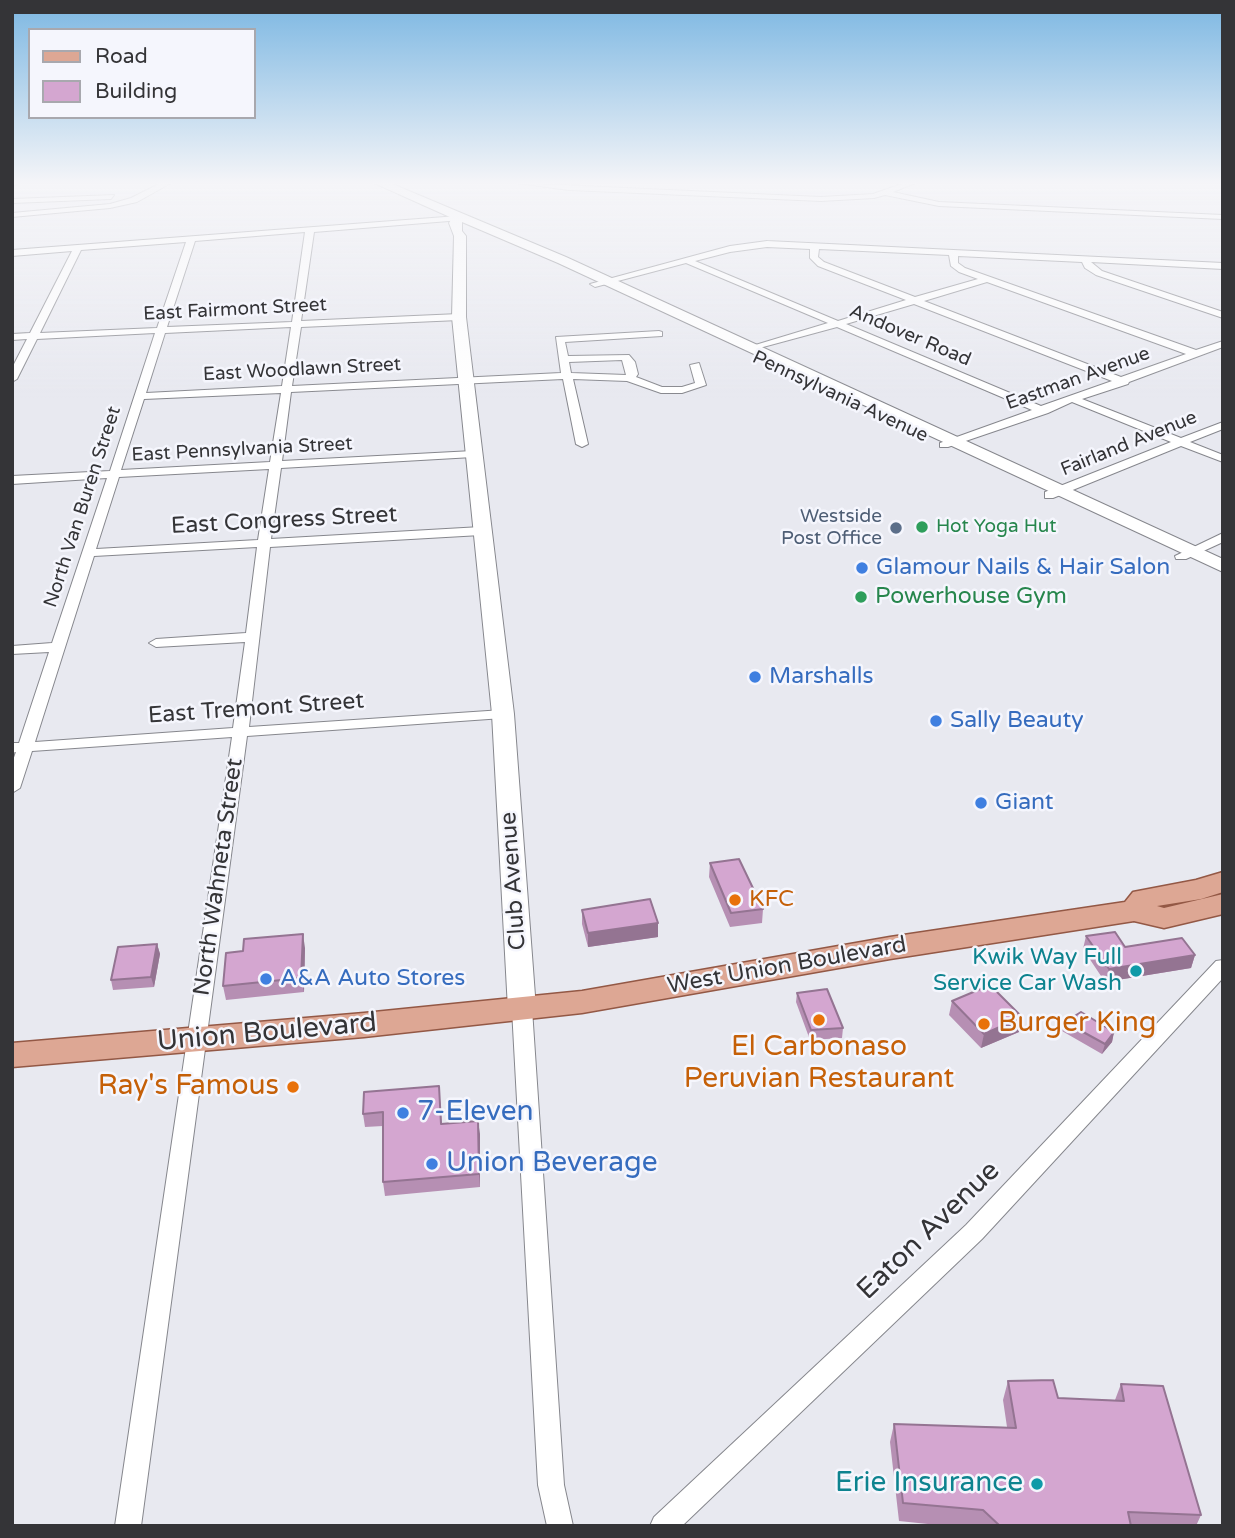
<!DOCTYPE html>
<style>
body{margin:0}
#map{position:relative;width:1235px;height:1538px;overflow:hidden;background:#e8e9f0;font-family:"Varela Round",sans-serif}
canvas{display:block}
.frame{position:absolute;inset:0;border:14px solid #343437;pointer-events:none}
.legend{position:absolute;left:28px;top:28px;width:228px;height:91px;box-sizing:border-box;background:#f5f6fd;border:2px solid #a8a8ae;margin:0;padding:9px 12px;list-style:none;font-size:21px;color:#343437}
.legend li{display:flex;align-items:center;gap:14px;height:35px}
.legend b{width:35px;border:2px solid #a8a8ae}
</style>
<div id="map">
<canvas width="1235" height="1538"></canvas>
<div class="frame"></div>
<ul class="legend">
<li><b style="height:9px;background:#dda794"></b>Road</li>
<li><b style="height:19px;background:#d4a6d0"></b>Building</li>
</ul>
</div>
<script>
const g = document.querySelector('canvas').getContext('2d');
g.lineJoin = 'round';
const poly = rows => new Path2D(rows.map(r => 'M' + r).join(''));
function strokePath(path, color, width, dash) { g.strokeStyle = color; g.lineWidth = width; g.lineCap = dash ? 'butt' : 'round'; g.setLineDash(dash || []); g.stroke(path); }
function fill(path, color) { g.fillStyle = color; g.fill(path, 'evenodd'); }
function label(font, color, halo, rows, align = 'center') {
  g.font = font + ' "Varela Round",sans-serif'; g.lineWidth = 5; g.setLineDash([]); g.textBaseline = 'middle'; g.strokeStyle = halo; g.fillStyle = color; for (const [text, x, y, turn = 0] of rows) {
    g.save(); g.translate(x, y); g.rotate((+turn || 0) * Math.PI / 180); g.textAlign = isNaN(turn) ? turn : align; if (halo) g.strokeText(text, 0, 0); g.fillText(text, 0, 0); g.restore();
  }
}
const street = poly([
 [12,183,18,183,12,187,12,183],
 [161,183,171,183,137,202,110,208,12,217,12,213,110,204,131,198,161,183],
 [517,183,821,197,873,194,904,183,915,183,893,192,939,202,1223,215,1223,219,939,206,885,195,874,198,821,201,569,190,517,183],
 [114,195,111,199,12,203,12,199,114,195],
 [458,216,461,220,314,232,301,321,459,314,464,317,459,320,301,327,292,386,561,373,556,337,659,331,662,332,662,336,565,342,568,356,629,355,635,362,638,374,636,377,662,387,682,387,695,383,690,365,699,363,706,385,682,393,661,393,627,381,573,379,588,444,582,447,576,444,563,379,291,392,282,461,473,451,479,454,473,457,281,468,271,539,481,527,487,531,481,535,270,547,249,727,503,710,510,714,503,718,247,736,141,1526,115,1526,232,737,32,751,20,788,12,793,12,763,16,752,12,753,12,743,19,743,49,652,12,654,12,646,52,643,107,478,12,484,12,476,110,471,155,333,37,339,17,379,12,382,12,368,27,339,12,340,12,334,30,333,72,251,12,256,12,250,458,216],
 [305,232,292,322,167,327,195,241,305,232],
 [186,242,157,328,40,333,81,250,186,242],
 [291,327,282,386,146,393,165,333,291,327],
 [622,360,626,375,571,373,569,362,622,360],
 [281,393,270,462,121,470,144,399,281,393],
 [269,469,258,540,96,549,119,477,269,469],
 [257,547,246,633,156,639,149,643,156,647,245,642,233,728,35,742,94,556,257,547],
 [767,241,1223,263,1223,269,1091,262,1102,271,1223,312,1223,318,1096,275,1085,268,1082,262,958,256,958,263,965,268,1196,350,1223,341,1223,347,1129,382,1128,384,1082,399,1181,438,1223,422,1223,429,1190,442,1223,455,1223,462,1181,446,1053,498,1045,498,1045,492,1171,442,1072,402,1048,413,948,447,940,447,940,443,1032,410,837,327,752,350,752,346,828,323,686,263,595,287,590,284,730,246,767,241],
 [767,247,810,249,810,258,818,266,906,300,838,321,695,261,730,252,767,247],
 [819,249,949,255,951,266,959,272,978,279,915,297,824,262,818,257,819,249],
 [987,282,1186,354,1121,377,924,301,987,282],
 [914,304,1112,381,1041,406,846,324,914,304],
 [1223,533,1223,542,1186,559,1176,559,1175,556,1223,533],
 [1223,960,1223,978,982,1239,682,1526,650,1526,654,1517,966,1225,1216,961,1223,960],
 [522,1002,529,1004,532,1009,564,1485,573,1526,547,1526,538,1485,512,1009,515,1004,522,1002]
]);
const secondary = poly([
 [374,183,390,183,566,257,1223,559,1223,572,558,263,462,222,462,231,466,236,466,317,514,714,536,1009,532,1016,522,1019,512,1016,508,1009,492,714,452,317,454,236,449,223,452,218,374,183]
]);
const primary = poly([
 [1223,872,1223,892,1201,899,1157,906,1164,908,1223,894,1223,914,1164,928,1134,921,890,959,582,1013,364,1037,12,1067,12,1043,364,1013,582,991,890,937,1125,902,1133,892,1196,880,1223,872]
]);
strokePath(street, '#86878d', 2);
strokePath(secondary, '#86878d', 2);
strokePath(primary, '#935845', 3);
fill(street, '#fff');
fill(secondary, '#fff');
fill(primary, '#dda794');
fill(poly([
 [710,863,763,909,762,923,730,927,709,877],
 [582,910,658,923,658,937,588,947,582,924],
 [1086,936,1125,947,1195,955,1191,968,1105,982,1083,949],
 [157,944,160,954,154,987,113,990,111,980],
 [305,948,304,992,226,1000,223,986],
 [797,993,843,1028,842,1038,810,1040,796,1002],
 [952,1001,1022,1017,1019,1032,981,1048,949,1015],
 [1065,1022,1114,1032,1112,1042,1102,1054,1062,1031],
 [439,1086,442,1124,480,1134,480,1187,385,1196,383,1182,383,1126,365,1127,363,1114],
 [1008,1381,1058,1398,1115,1400,1121,1384,1201,1515,1196,1526,947,1526,899,1521,890,1442,894,1424,1007,1427,1003,1400]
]), '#b68fb3');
fill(poly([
 [658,923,658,937,588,947,588,933],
 [303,934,305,948,304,992,301,978],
 [157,944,160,954,154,987,151,977],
 [1195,955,1191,968,1105,982,1109,969],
 [1022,1017,1019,1032,981,1048,984,1034],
 [1114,1032,1112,1042,1102,1054,1105,1044],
 [478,1121,480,1134,480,1187,479,1174]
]), '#947492');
const building = poly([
 [739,859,763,909,731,913,710,863,739,859],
 [650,899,658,923,588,933,582,910,650,899],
 [1115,932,1125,947,1182,938,1195,955,1109,969,1086,936,1115,932],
 [303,934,301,978,223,986,226,953,243,951,244,939,303,934],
 [157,944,151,977,111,980,118,947,157,944],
 [990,985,1022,1017,984,1034,952,1001,990,985],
 [827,989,843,1028,811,1030,797,993,827,989],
 [1081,1012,1114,1032,1105,1044,1065,1022,1081,1012],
 [439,1086,441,1124,478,1121,479,1174,383,1182,383,1112,363,1114,364,1092,439,1086],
 [1053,1380,1058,1398,1124,1401,1121,1384,1163,1386,1201,1515,1128,1512,1131,1526,1000,1526,983,1510,903,1503,894,1424,1016,1428,1008,1381,1053,1380]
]);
fill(building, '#d4a6d0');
strokePath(building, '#947492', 2);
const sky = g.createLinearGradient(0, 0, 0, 398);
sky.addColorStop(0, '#7cb7e2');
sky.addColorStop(0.46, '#f5f5f8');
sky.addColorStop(1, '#f5f5f800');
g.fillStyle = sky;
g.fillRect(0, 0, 1235, 398);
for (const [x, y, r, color] of [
 [922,527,7,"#2e9e5b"],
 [896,528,7,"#5c6f8a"],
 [862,568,7,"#3f7fe0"],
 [861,597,7,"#2e9e5b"],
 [755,677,7,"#3f7fe0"],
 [936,721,7,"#3f7fe0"],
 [981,803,7,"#3f7fe0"],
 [735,900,7,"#e8710a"],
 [1136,971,7,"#0f9aa8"],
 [266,979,7,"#3f7fe0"],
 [819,1020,7,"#e8710a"],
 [984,1024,7,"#e8710a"],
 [293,1087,7,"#e8710a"],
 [403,1113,7,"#3f7fe0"],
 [432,1164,7,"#3f7fe0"],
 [1037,1484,7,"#0f9aa8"]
]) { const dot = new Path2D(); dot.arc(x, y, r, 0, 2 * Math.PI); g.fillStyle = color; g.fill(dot); strokePath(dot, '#f5f6fd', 2.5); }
label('19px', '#343437', '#f5f6fd', [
 ["East Fairmont Street",235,310,-3],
 ["Andover Road",910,336,23],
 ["East Woodlawn Street",302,370,-3],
 ["Eastman Avenue",1078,379,-20],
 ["Pennsylvania Avenue",840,397,25],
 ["Fairland Avenue",1129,444,-22],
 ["East Pennsylvania Street",242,450,-3],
 ["North Van Buren Street",83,507,-72]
]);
label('19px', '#4e5e75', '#f5f6fd', [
 ["Westside",882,517],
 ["Post Office",882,539]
], 'right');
label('19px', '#27864d', '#f5f6fd', [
 ["Hot Yoga Hut",936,527]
], 'left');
label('23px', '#343437', '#f5f6fd', [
 ["East Congress Street",284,521,-3],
 ["East Tremont Street",256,709,-4],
 ["North Wahneta Street",219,877,-82],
 ["Club Avenue",514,881,-94],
 ["West Union Boulevard",787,966,-10]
]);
label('23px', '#366cbe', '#f5f6fd', [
 ["Glamour Nails & Hair Salon",876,568],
 ["Marshalls",769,677],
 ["Sally Beauty",950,721],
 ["Giant",995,803],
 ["A&A Auto Stores",280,979]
], 'left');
label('23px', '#27864d', '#f5f6fd', [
 ["Powerhouse Gym",875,597]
], 'left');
label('23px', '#c56008', '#f5f6fd', [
 ["KFC",749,900]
], 'left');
label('23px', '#0d838f', '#f5f6fd', [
 ["Kwik Way Full",1122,958],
 ["Service Car Wash",1122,984]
], 'right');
label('28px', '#c56008', '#f5f6fd', [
 ["Burger King",998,1024],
 ["El Carbonaso",819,1048,"center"],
 ["Peruvian Restaurant",819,1080,"center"],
 ["Ray's Famous",279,1087,"right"]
], 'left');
label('28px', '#343437', '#f5f6fd', [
 ["Union Boulevard",267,1033,-5],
 ["Eaton Avenue",929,1231,-44]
]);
label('28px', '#366cbe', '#f5f6fd', [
 ["7-Eleven",417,1113],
 ["Union Beverage",446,1164]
], 'left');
label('28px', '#0d838f', '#f5f6fd', [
 ["Erie Insurance",1023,1484]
], 'right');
</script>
